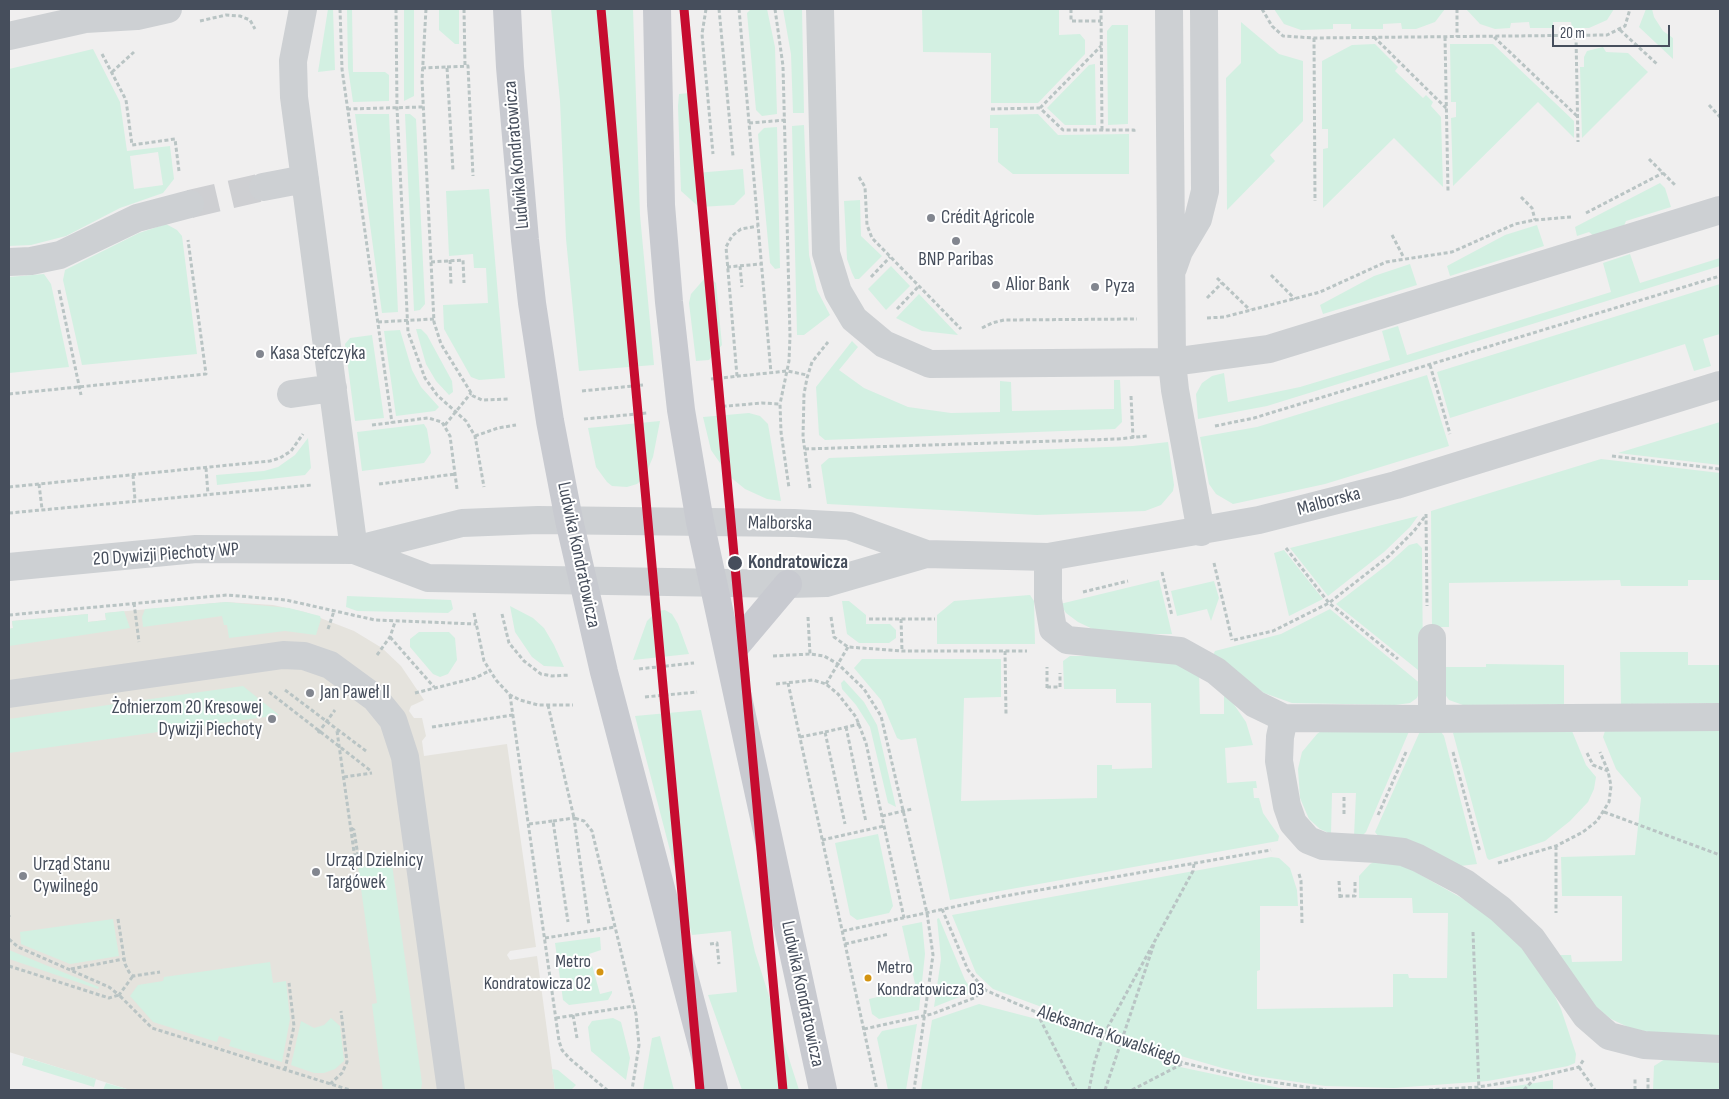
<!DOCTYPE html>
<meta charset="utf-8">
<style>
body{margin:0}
#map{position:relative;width:1729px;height:1099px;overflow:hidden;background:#f0efef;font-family:"Sofia Sans Condensed",sans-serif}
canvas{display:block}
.frame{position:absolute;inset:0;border:10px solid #464e5c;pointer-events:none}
.scale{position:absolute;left:1552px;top:25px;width:118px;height:22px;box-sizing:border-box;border:2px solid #464e5c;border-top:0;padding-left:6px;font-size:15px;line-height:18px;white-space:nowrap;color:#464e5c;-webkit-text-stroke:4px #fff;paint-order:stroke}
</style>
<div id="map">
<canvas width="1729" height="1099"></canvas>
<div class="frame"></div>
<div class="scale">20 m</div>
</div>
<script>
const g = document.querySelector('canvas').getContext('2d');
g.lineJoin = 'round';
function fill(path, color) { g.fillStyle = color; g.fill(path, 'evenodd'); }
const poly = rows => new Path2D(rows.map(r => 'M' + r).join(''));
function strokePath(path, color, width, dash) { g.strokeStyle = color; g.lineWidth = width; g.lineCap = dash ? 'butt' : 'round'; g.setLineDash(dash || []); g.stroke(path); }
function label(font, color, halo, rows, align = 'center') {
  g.font = font + ' "Sofia Sans Condensed",sans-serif'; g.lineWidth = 4; g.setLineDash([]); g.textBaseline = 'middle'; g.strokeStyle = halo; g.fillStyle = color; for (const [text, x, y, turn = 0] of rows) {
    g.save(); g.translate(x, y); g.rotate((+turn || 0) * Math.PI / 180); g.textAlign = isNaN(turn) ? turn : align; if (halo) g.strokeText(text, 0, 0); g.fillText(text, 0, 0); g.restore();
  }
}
fill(poly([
 [226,602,273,605,305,612,354,631,382,648,401,666,424,700,411,706,409,711,414,718,422,718,426,736,422,741,424,756,507,744,536,947,510,951,507,955,510,960,537,956,555,1090,130,1090,9,1052,9,629,13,628,12,621,88,614,88,622,106,620,105,613]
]), '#e5e3dd');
fill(poly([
 [328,9,333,9,335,70,318,72],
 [347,9,352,9,353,72,385,72,389,75,389,101,353,102,348,68],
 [404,9,414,9,414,96,404,101],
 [439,9,459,9,459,44,455,44,439,30],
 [551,9,633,9,640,215,654,365,579,371,566,239,560,101],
 [751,9,767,9,775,47,777,114,762,116,756,110,747,13],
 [783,9,802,9,804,113,793,113,791,54],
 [922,9,1059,9,1059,35,1080,34,1085,40,1085,54,1038,103,991,103,991,53,923,52],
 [1274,9,1445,9,1435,22,1416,29,1402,29,1401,23,1383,24,1383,29,1351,29,1351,24,1333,24,1333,29,1301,30,1284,24],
 [1466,9,1614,9,1607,20,1589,28,1572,28,1571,22,1553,22,1553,28,1530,28,1529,22,1511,23,1510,28,1495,29,1480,24],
 [1646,9,1652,9,1654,17,1663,31,1673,38,1673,59,1639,27],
 [1241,22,1279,54,1303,61,1303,121,1270,155,1275,161,1227,210,1226,78,1241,63],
 [1112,25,1128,25,1128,124,1108,125,1107,31],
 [1375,44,1398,67,1395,71,1423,98,1426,95,1433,102,1431,106,1441,117,1443,187,1394,138,1323,208,1323,149,1328,148,1328,129,1322,129,1322,61,1352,45],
 [1450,44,1493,44,1574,121,1574,138,1538,102,1453,186,1451,118,1456,117,1456,102,1451,102],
 [1603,47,1606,52,1628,53,1648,72,1582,138,1580,67,1584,67,1584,57,1587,51],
 [93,49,120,102,127,151,170,146,174,179,163,193,120,208,66,236,31,245,9,246,9,69],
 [158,152,163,185,134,189,130,156],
 [1095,64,1096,125,1065,125,1047,108,1089,65],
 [689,93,696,173,743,169,745,194,734,205,699,207,681,191,678,106,679,94],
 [355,114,389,114,398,312,382,313],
 [405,114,410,114,416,119,425,304,420,310,414,311],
 [1038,114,1058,135,1129,134,1129,174,1013,174,998,162,998,128,990,128,990,115],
 [804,125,809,255,817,290,830,315,804,335,797,335,792,126],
 [777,127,780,268,775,269,770,263,758,134,764,128],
 [1660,183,1665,188,1671,207,1626,221,1623,228,1595,237,1589,232,1577,236,1575,227],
 [489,189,505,378,479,380,471,377,444,329,443,305,488,303,486,268,474,268,473,254,449,256,446,191],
 [860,200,861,236,882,256,859,279,855,279,852,273,847,259,844,201],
 [166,224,177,230,182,236,197,354,82,365,63,280,65,270,139,233],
 [1537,225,1544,246,1450,276,1447,266,1505,235],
 [1630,254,1640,283,1720,258,1720,266,1267,406,1198,419,1196,394,1202,383,1212,376,1224,373,1228,402,1300,387,1390,360,1382,331,1398,326,1407,355,1611,292,1603,263],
 [1410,264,1417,285,1323,314,1320,305,1374,276],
 [891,266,910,286,886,310,868,289],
 [44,274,51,284,69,367,9,373,9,277],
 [705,278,710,278,716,283,722,345,709,360,696,361,689,303,691,294],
 [1720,284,1720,334,1703,339,1711,366,1694,371,1685,344,1450,418,1437,372],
 [919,294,958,335,922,331,896,318],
 [416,329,421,329,427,335,452,381,453,392,449,395,436,381,426,364],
 [400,330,412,370,421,387,439,407,435,411,396,416,384,331],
 [372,335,384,418,355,421,345,344,350,338],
 [852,341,858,347,839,370,864,388,908,407,951,413,1000,412,1000,381,1011,382,1012,411,1114,409,1114,380,1120,380,1122,422,1115,429,825,440,819,435,816,387],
 [1427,375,1449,446,1325,484,1233,504,1216,494,1209,484,1200,437,1257,427],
 [749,413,760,416,768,424,781,501,767,499,745,489,729,476,711,450,703,417],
 [660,421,653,457,644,478,637,484,627,487,612,486,607,482,596,467,588,428],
 [1720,422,1720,465,1618,453],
 [424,424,427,429,431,453,424,463,362,471,357,432],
 [308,438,311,468,305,475,217,485,216,475,264,471,278,467,295,455],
 [1168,442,1174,485,1173,491,1161,505,1145,511,1037,515,827,504,821,465,829,458,1133,446],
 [1601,459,1720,473,1720,580,1688,580,1688,586,1621,586,1620,580,1449,583,1449,627,1432,627,1431,511],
 [1418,516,1410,527,1384,552,1328,596,1290,548],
 [1417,543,1422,548,1423,674,1336,604,1388,564,1409,545],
 [1284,550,1323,599,1289,616,1274,553],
 [1159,580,1172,634,1115,634,1099,632,1078,622,1066,613,1060,604],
 [1214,581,1219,598,1211,621,1207,609,1177,616,1171,591],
 [1030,595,1034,601,1035,644,937,644,937,615,954,601],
 [347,596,451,600,453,609,448,613,357,611,346,607],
 [842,601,849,601,866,615,866,624,890,624,896,630,896,638,889,643,859,643,847,634],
 [226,602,289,608,320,616,321,619,316,635,285,631,229,638,227,625,224,625,222,616,143,627,142,617,145,609],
 [510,606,533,618,544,628,554,645,564,667,544,666,532,657,515,632],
 [1330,609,1422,685,1417,698,1410,703,1395,705,1292,703,1264,693,1216,660,1213,655,1215,651,1281,634],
 [665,610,672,614,678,624,689,654,633,660,647,621,657,611],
 [124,611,130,628,9,646,9,629,13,628,12,621,88,614,88,622,106,620,105,613],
 [419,632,449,632,455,638,457,660,448,674,440,677,433,674,410,647,410,639],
 [1620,652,1688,652,1688,665,1720,665,1720,703,1621,704],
 [1070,656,1138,656,1199,669,1200,714,1224,714,1224,690,1246,722,1253,745,1225,748,1227,783,1256,781,1257,788,1253,788,1254,798,1259,798,1263,813,1279,836,1278,841,950,900,916,738,901,740,897,738,881,700,854,668,862,659,1001,659,1001,697,964,698,961,801,1097,798,1097,765,1112,765,1112,769,1152,768,1151,703,1116,703,1116,689,1064,689,1063,661],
 [1486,664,1564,665,1564,704,1463,705,1449,700,1444,693,1441,667,1486,667],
 [844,680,864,702,877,725,896,807,888,803,870,727,856,705,842,689,841,683],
 [243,686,279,715,9,753,9,719],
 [701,710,755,952,799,1090,742,1090,708,995,737,992,731,931,692,935,635,716],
 [1720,728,1720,1036,1663,1035,1630,1028,1611,1019,1593,1005,1559,955,1571,955,1572,962,1622,961,1622,896,1562,896,1561,857,1635,855,1641,798,1616,769,1603,737,1605,731],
 [1410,729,1366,832,1362,836,1354,836,1356,793,1332,793,1331,834,1320,829,1309,819,1300,798,1298,769,1302,752,1317,734,1322,730],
 [1421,729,1439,729,1444,736,1477,864,1460,866,1379,837,1375,832],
 [1456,729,1572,731,1586,765,1596,777,1594,789,1588,802,1570,821,1545,841,1489,860,1487,858,1453,733],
 [878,834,893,906,889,913,857,920,850,915,835,843],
 [1271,857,1279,858,1290,868,1297,890,1298,906,1260,906,1260,970,1257,971,1257,1009,1393,1007,1393,974,1408,974,1409,978,1447,978,1448,913,1413,913,1412,898,1359,898,1359,876,1370,864,1374,862,1405,866,1465,900,1507,930,1525,950,1551,988,1561,1009,1576,1054,1575,1063,1568,1066,1488,1081,1394,1088,1325,1086,1256,1076,1222,1068,1150,1047,993,989,976,973,952,915],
 [392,864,422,1083,421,1090,383,1090,372,1004,377,1003,358,867],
 [939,918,965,980,971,989,967,994,934,1007,941,959,937,919],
 [113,919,119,956,70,964,21,944,20,932],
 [922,922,925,954,919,1010,879,1019,872,1014,869,999,916,988,902,926],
 [600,937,601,950,589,954,600,994,612,991,612,993,608,1000,569,1005,563,1000,555,943],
 [9,950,99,987,98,989,9,959],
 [270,962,273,983,286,981,290,1019,282,1062,229,1046,231,1040,219,1036,217,1042,153,1022,130,996,138,985,163,981,164,977],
 [979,1004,1052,1023,1180,1067,1289,1090,921,1090,932,1020],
 [331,1018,340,1026,344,1061,335,1069,324,1073,314,1073,291,1065,301,1021,314,1028,324,1025],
 [613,1018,621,1022,630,1058,626,1080,591,1051,588,1027,592,1021],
 [917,1024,906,1090,888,1090,877,1038,882,1031],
 [660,1036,674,1090,643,1090,652,1038],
 [24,1057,96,1079,94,1087,22,1065],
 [1665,1059,1720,1061,1720,1090,1653,1090,1654,1066],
 [552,1069,558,1070,576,1085,571,1090,555,1090],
 [1553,1080,1553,1090,1488,1090,1529,1084],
 [106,1083,130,1090,103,1090]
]), '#d3f0e2');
strokePath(poly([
 [190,204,263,187]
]), '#cecfd2', 28, [28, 14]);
strokePath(poly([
 [340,9,342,69,392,423],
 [396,9,397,108,408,332,425,378,437,395,466,421,475,436,484,487],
 [426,9,422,80,434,322,441,344,473,396,482,400,508,399],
 [464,9,465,66],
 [706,9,702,34,713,154],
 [719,9,733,156],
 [739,9,771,373],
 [775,9,783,66,790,336,789,361,780,404],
 [1071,9,1071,21,1101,21],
 [1101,9,1102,130],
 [1262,9,1272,26,1283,36,1314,38,1607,35,1625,26,1630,9],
 [1457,9,1457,37],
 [200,21,226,15,240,16,250,20,255,29],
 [1620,30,1657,64],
 [1576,36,1578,142],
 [1374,37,1446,108],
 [1445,37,1448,191],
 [1494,37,1578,117],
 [1314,38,1315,201],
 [102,54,126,100,132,145,175,139,179,171],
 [447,67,468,66,473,176],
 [422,68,447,67,453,171],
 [112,72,134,52],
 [1709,105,1720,117],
 [1040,108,1101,46],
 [347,109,423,107],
 [991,109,1040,108,1063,130,1134,130,1134,132],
 [749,123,786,120],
 [1649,159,1676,186],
 [859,177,865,187,867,225,872,238,961,329],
 [1521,197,1532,208,1535,220],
 [1586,213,1663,173],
 [1392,235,1404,258],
 [450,260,451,284],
 [431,262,463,260,464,283],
 [740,266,742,287],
 [727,267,761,264],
 [1271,275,1295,299],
 [871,277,890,257],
 [1217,278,1250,310],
 [59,290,81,395],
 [1207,298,1222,283],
 [897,309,919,286],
 [1207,318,1224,317,1320,292,1386,262,1452,252,1515,224,1535,220,1571,217],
 [378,322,434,319],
 [982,328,992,323,1004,320,1137,319],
 [1430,365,1450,434],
 [737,376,726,247,732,236,741,229,758,226],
 [711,379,787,371,807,375],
 [582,391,643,385],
 [9,394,206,374,188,240],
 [1131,396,1133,438],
 [716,407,762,403,780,404,781,432,789,488],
 [584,419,647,413],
 [372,425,428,418,442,422,450,436,457,489],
 [445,425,471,393],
 [1215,426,1254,418,1720,276],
 [475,436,498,428,516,425],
 [805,449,1118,439,1147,436],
 [1612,456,1720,469],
 [206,468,208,494],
 [133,475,135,500],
 [39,484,42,509],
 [379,484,455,474],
 [9,487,270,461,280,458,291,451,303,434],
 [810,488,803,437,804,394,807,378,812,362,828,342],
 [9,513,312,485],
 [1426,514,1427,606],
 [1286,548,1329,603,1398,659],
 [1214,563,1232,640],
 [1162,572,1172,616],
 [1083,592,1128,581],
 [134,603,139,642],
 [474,613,484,661,496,680,510,695,520,700,538,705,573,705],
 [502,614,509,643,524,661,541,674,552,676,570,675],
 [9,615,227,595,286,600,375,620,476,624],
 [808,617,810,654],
 [831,617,834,637,848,647,902,651,1027,651],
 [869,619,935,619],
 [901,619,902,651],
 [328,629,334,611],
 [390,637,434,687],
 [1234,640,1273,631,1329,603,1389,556,1414,531,1426,515],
 [1005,651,1006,714],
 [377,655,390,637,395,622],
 [773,656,810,654,824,656,838,664,864,689,881,716,927,913,933,955,914,1090],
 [639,669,694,663],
 [788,683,877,1090],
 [776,684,813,680,826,684,838,694,856,717,866,743,904,918],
 [826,684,848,647],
 [1047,687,1060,687,1060,673],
 [1047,688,1047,667],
 [285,690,366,751],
 [269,692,371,771],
 [415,693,475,678,489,671],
 [510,695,559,1041,562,1050,569,1058,607,1090],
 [645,697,697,692],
 [548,705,574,818,584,821,592,831,636,1014,639,1045,632,1090],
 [432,727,513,715],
 [846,727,866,822],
 [337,731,356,866],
 [825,732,860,724],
 [318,733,335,710],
 [800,737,825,732,845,824],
 [1453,752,1480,852],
 [1587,753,1593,765,1608,771],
 [344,777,372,773],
 [1604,812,1720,855],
 [1344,814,1344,797],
 [1378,815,1406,752],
 [882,816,912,809],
 [553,821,574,818,589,925],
 [529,824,553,821,568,922],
 [351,828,354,830,358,856],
 [822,840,884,826],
 [1556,846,1556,913],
 [1498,863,1556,846,1583,832,1597,821,1609,802,1611,786,1608,771,1600,752],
 [1299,874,1301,881,1302,923],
 [1339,881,1340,898],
 [1339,896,1355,896,1355,882],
 [942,909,968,970,985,990,1036,1012,1184,1063,1252,1079,1326,1090],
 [9,916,10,915],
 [118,919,125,964,129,972,133,976,160,972],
 [843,931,999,897,1271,850],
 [1473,932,1479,1090],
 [545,938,615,927],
 [9,939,18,947,109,987,119,995,133,976],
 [710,944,717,943,719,964],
 [845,944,889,934],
 [9,966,109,998,119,995,152,1028,350,1090],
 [71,969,124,959],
 [1037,1013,1076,1090],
 [573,1015,577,1038],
 [556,1018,634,1006],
 [864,1029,932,1014,974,998,985,990],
 [1579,1067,1595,1090],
 [285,1070,294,1026,289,983],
 [1648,1078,1648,1090],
 [330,1084,342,1073,347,1062,341,1011],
 [1089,1090,1094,1064,1103,1036,1193,871,1194,864],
 [1105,1090,1154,944],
 [1132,1090,1184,1063],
 [1429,1090,1478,1087,1534,1078,1579,1067,1584,1059],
 [1524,1090,1534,1079],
 [1635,1090,1635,1078]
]), '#b9c4c4', 3, [4, 2.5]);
strokePath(poly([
 [303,9,293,61,294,97,354,550],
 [820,9,826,253,838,292,854,319,884,344,930,364,1172,362,1269,349,1720,210],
 [1169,9,1172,362,1175,390,1201,532],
 [9,36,85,19,137,16,168,9],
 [263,187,305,179],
 [9,262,31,261,60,255,137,218,190,204],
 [1173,268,1179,251,1198,219,1205,191,1204,9],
 [291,394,333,388],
 [354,550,428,578,788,584,826,583,926,554,1048,557,1259,520,1396,485,1720,385],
 [1048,557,1048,600,1053,629,1067,640,1180,651,1216,671,1255,704,1284,718,1420,719,1720,717],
 [9,567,196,549,354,550,462,523,538,520,794,523,849,526,926,554],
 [9,694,283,655,304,656,330,665,375,698,393,720,405,757,451,1090],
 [1284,718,1280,737,1279,761,1287,806,1293,823,1308,840,1323,846,1377,849,1403,852,1418,858,1465,883,1500,909,1532,939,1586,1016,1609,1036,1644,1045,1720,1049],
 [1432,719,1432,638]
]), '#cdd0d3', 28);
strokePath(poly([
 [507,9,510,67,525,240,532,303,550,421,569,520,604,672,714,1090],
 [657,9,661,205,669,302,681,410,700,522,823,1090],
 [729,654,788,584]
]), '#c8cad0', 28);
strokePath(poly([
 [601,9,700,1090],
 [684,9,783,1090]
]), '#c60c30', 9);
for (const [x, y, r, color] of [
 [931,218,5,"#82868f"],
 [956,241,5,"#82868f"],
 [996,285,5,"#82868f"],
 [1095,287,5,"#82868f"],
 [260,354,5,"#82868f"],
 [735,563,8,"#464e5c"],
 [310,693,5,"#82868f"],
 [272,719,5,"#82868f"],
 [316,872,5,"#82868f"],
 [23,876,5,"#82868f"],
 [600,972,4.5,"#d49412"],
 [868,978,4.5,"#d49412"]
]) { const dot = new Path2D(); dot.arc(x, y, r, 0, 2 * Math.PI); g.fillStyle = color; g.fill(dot); strokePath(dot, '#fff', 2); }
label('18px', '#464e5c', '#fff', [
 ["Metro",591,962],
 ["Kondratowicza 02",591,984],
 ["Metro",877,968,"left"],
 ["Kondratowicza 03",877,990,"left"]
], 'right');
label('19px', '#464e5c', '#fff', [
 ["Ludwika Kondratowicza",517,155,-95],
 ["Malborska",1329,502,-15],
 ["Malborska",780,524,1],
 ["20 Dywizji Piechoty WP",166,555,-4],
 ["Ludwika Kondratowicza",578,555,78],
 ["Ludwika Kondratowicza",802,994,78],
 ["Aleksandra Kowalskiego",1109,1036,19]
]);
label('19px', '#464e5c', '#fff', [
 ["Crédit Agricole",941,218],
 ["BNP Paribas",956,260,"center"],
 ["Alior Bank",1006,285],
 ["Pyza",1105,287],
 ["Kasa Stefczyka",270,354],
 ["Jan Paweł II",320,693],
 ["Żołnierzom 20 Kresowej",262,708,"right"],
 ["Dywizji Piechoty",262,730,"right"],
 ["Urząd Dzielnicy",326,861],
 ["Targówek",326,883],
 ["Urząd Stanu",33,865],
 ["Cywilnego",33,887]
], 'left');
label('bold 19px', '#464e5c', '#fff', [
 ["Kondratowicza",748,563]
], 'left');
</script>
